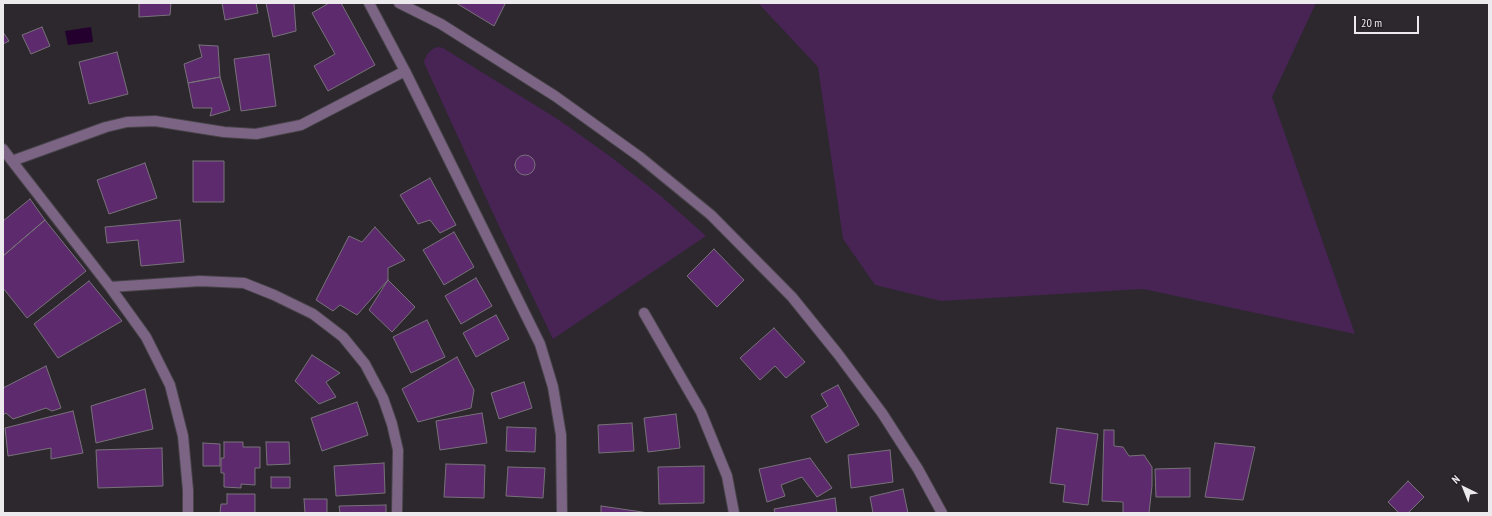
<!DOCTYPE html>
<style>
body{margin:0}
#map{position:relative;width:1492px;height:516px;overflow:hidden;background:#2c282e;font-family:"PT Sans Narrow",sans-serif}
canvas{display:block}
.frame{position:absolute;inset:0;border:4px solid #edeaee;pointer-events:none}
.north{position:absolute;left:1444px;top:468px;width:40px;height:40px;-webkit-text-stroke:3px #231f24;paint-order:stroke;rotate:317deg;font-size:11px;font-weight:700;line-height:16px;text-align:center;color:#edeaee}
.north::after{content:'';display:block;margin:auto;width:14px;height:18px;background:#edeaee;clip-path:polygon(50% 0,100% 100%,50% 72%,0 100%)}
.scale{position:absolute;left:1354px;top:16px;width:65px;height:18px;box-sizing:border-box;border:2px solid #edeaee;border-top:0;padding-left:5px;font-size:12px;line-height:14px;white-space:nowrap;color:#edeaee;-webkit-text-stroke:3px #231f24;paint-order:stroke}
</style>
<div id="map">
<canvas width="1492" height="516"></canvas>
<div class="frame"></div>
<div class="north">N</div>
<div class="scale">20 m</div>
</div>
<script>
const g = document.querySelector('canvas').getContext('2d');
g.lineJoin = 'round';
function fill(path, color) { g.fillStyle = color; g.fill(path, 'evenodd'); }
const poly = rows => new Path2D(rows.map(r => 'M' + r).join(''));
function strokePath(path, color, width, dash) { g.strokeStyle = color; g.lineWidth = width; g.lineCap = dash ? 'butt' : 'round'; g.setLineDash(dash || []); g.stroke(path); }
fill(poly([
 [758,3,1316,3,1272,97,1355,334,1143,289,941,301,875,285,843,239,818,67],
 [439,47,443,48,559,120,611,157,661,196,706,236,553,339,498,224,425,65,424,61,428,53,434,48]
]), '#472453');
fill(poly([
 [91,27,93,42,68,45,65,31]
]), '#24002f');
const building = poly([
 [139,3,171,3,170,15,139,17,139,3],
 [222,3,256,3,258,13,225,20,222,3],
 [266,3,294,3,296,31,273,37,266,3],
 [329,3,341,3,375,65,328,91,314,66,335,54,312,13,329,3],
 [456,3,505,3,505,4,494,26,456,3],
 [42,27,50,46,31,54,22,35,42,27],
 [3,32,9,41,3,44,3,32],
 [199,45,218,46,220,77,188,83,184,64,202,57,199,45],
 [117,52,128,94,89,104,79,62,117,52],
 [269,54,276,106,241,111,234,59,269,54],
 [220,77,230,110,210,116,212,108,193,108,188,83,220,77],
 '515 165a10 10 0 1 1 20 0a10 10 0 1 1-20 0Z',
 [193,161,224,161,224,202,193,202,193,161],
 [145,163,157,198,109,214,97,180,145,163],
 [430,178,456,225,440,233,430,220,418,224,400,195,430,178],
 [30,199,45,220,3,256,3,221,30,199],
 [45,220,86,271,27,318,3,288,3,256,45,220],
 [180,220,184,262,141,266,138,240,107,243,105,227,180,220],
 [375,227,405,260,388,268,388,280,357,315,340,305,333,311,316,300,349,236,362,242,375,227],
 [454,232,474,267,444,285,423,250,454,232],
 [714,249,744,280,717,307,687,276,714,249],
 [476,278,492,306,461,324,445,296,476,278],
 [388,280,415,307,392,332,369,310,388,280],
 [89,281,122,321,58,358,34,324,89,281],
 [496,315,509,339,476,357,463,333,496,315],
 [427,320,445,357,411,373,393,337,427,320],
 [774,328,805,362,786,378,775,366,760,380,740,358,774,328],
 [312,355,340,373,326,382,336,397,319,404,295,381,312,355],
 [457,357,474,390,471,408,418,422,402,389,457,357],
 [46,366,61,408,52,411,46,408,13,419,6,413,3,415,3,388,46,366],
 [524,382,532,408,499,419,491,393,524,382],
 [838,385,859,425,826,443,811,416,828,406,821,394,838,385],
 [145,389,153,429,96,443,91,406,145,389],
 [357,402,368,435,322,451,311,418,357,402],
 [73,411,83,453,51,459,51,448,8,456,5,428,73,411],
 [482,413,487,443,440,450,436,421,482,413],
 [676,414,680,448,648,452,644,418,676,414],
 [632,423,634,451,599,453,598,425,632,423],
 [507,427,536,428,535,452,506,451,507,427],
 [1057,428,1098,434,1088,505,1063,502,1065,485,1050,483,1057,428],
 [1104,430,1114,430,1114,446,1123,447,1129,456,1144,455,1152,467,1152,486,1149,513,1123,513,1123,502,1102,501,1104,430],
 [224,442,243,442,243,447,260,447,260,468,255,468,255,485,241,484,241,488,224,487,224,473,221,473,221,458,224,458,224,442],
 [266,442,289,442,290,464,267,465,266,442],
 [203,443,220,444,220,466,203,466,203,443],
 [1215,443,1255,447,1243,500,1205,497,1215,443],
 [162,448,163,486,98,488,96,450,162,448],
 [890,450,893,482,851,488,848,455,890,450],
 [810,458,832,488,817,497,802,477,781,485,785,496,767,502,759,469,810,458],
 [384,463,385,493,336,496,334,466,384,463],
 [446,464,485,465,484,498,444,497,446,464],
 [704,466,704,503,659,504,658,467,704,466],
 [508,467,545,468,543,498,506,496,508,467],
 [1190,468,1190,497,1156,497,1155,469,1190,468],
 [271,477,290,477,290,488,271,488,271,477],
 [1408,481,1424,497,1408,513,1399,513,1388,502,1408,481],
 [903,489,908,513,873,513,870,497,903,489],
 [227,494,255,494,255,513,220,513,221,504,227,504,227,494],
 [835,498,837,513,775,513,774,509,835,498],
 [304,499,327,499,327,513,305,513,304,499],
 [386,505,386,513,340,513,339,506,386,505],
 [601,506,649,513,601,513,601,506]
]);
fill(building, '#5e2a6e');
strokePath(building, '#777279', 1);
const minor = poly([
 [369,3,405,71,540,344,553,387,561,435,562,513],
 [399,3,441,24,555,96,640,157,711,215,792,297,838,354,882,413,918,469,942,513],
 [3,149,12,161,106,127,127,122,155,121,224,132,256,134,301,125,405,71],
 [12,161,110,287,146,337,170,385,183,436,188,490,188,513],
 [110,287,200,281,244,283,274,295,313,314,343,337,365,364,383,398,392,424,398,450,397,513],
 [644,313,701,412,727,476,734,513]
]);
strokePath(minor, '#474349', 12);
strokePath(minor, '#7c6584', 10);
</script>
